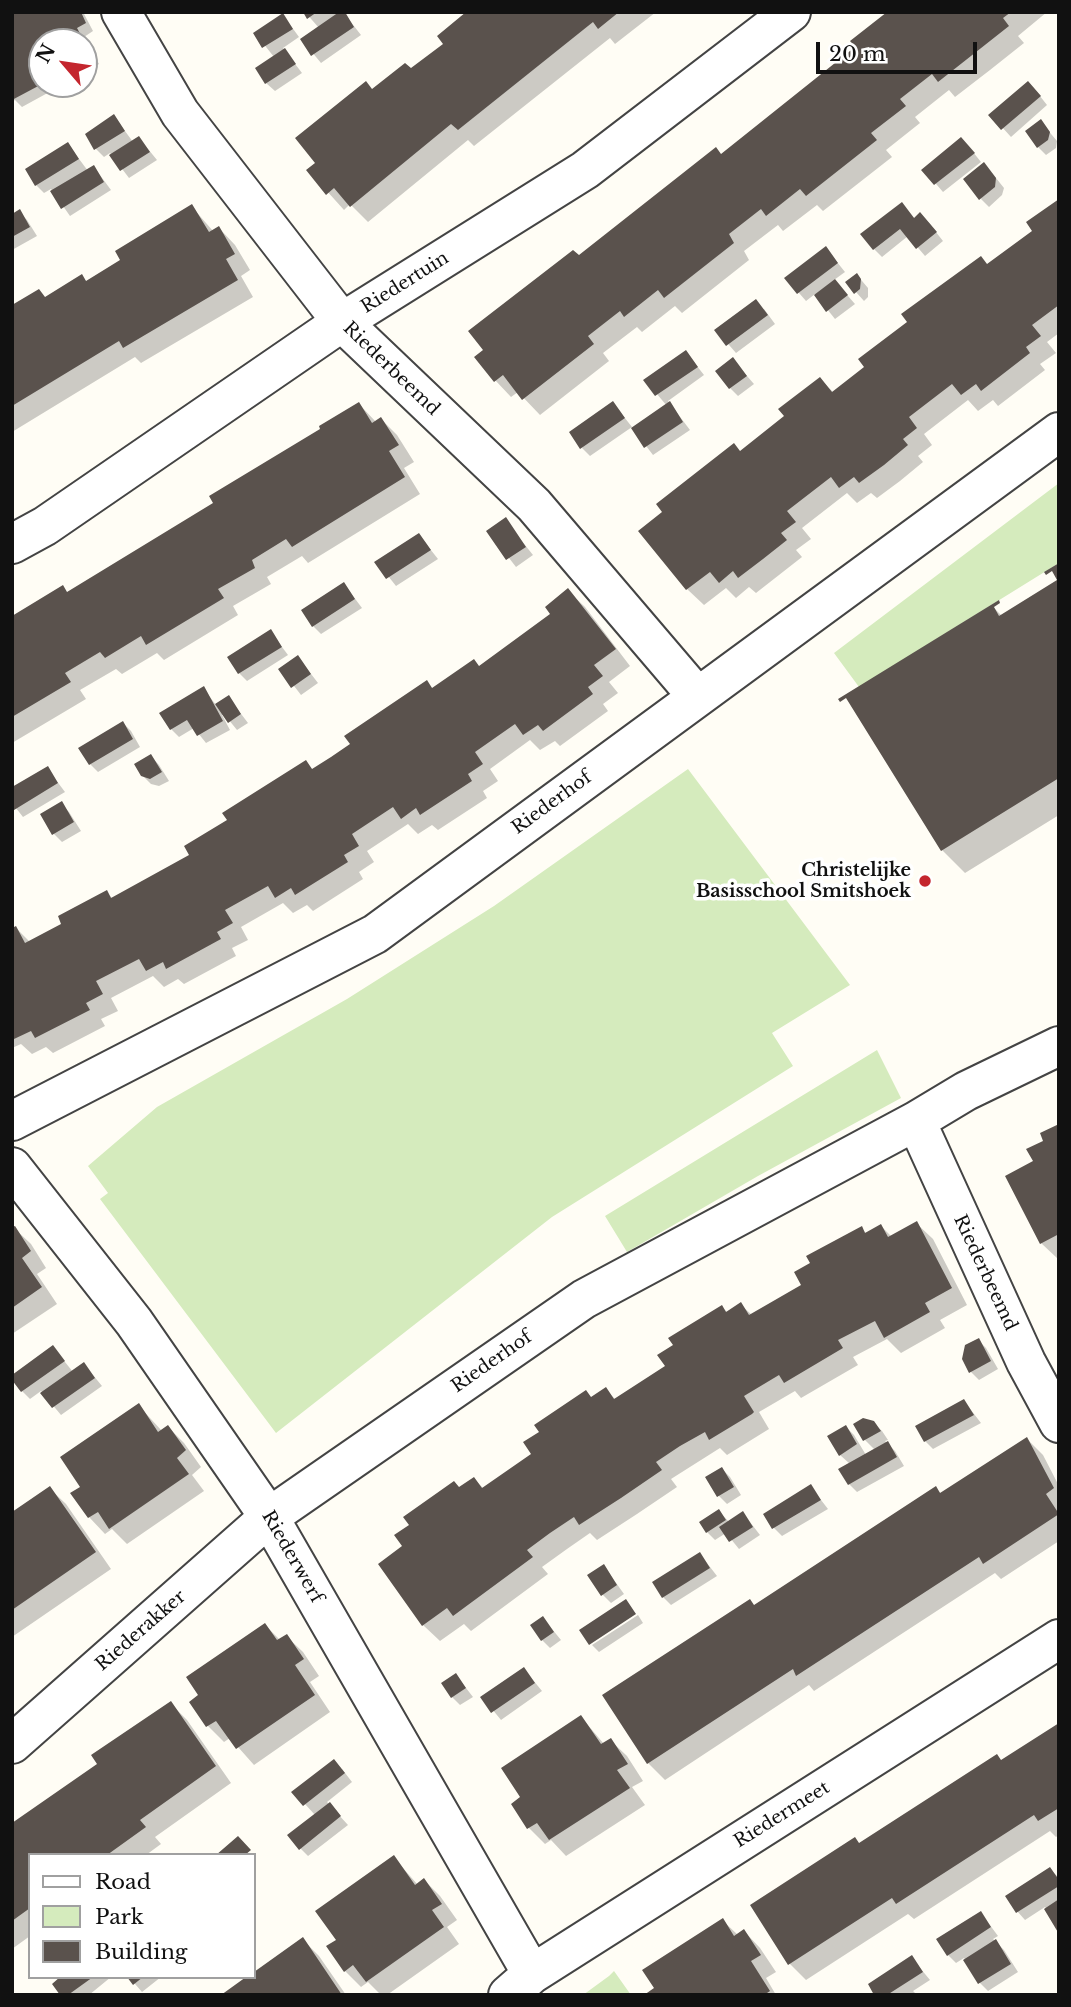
<!DOCTYPE html>
<style>
body{margin:0}
#map{position:relative;width:1071px;height:2007px;overflow:hidden;background:#fffdf5;font-family:"Libre Baskerville",serif}
canvas{display:block}
.frame{position:absolute;inset:0;border:14px solid #111;pointer-events:none}
.legend{position:absolute;left:28px;top:1853px;width:228px;height:126px;box-sizing:border-box;background:#fff;border:2px solid #a0a0a0;margin:0;padding:9px 12px;list-style:none;font-size:21px;color:#111}
.legend li{display:flex;align-items:center;gap:14px;height:35px}
.legend b{width:35px;border:2px solid #a0a0a0}
.north{position:absolute;left:28px;top:28px;width:70px;height:70px;box-sizing:border-box;background:#fff;border:2px solid #a0a0a0;border-radius:50%;rotate:299deg;font-size:19px;font-weight:700;line-height:28px;text-align:center;color:#111}
.north::after{content:'';display:block;margin:auto;width:24px;height:32px;background:#c4262e;clip-path:polygon(50% 0,100% 100%,50% 72%,0 100%)}
.scale{position:absolute;left:816px;top:42px;width:161px;height:32px;box-sizing:border-box;border:4px solid #111;border-top:0;padding-left:9px;font-size:21px;line-height:24px;white-space:nowrap;color:#111;-webkit-text-stroke:5px #fff;paint-order:stroke}
</style>
<div id="map">
<canvas width="1071" height="2007"></canvas>
<div class="frame"></div>
<ul class="legend">
<li><b style="height:9px;background:#fff"></b>Road</li>
<li><b style="height:19px;background:#d5ebbd"></b>Park</li>
<li><b style="height:19px;background:#5a524d"></b>Building</li>
</ul>
<div class="north">N</div>
<div class="scale">20 m</div>
</div>
<script>
const g = document.querySelector('canvas').getContext('2d');
g.lineJoin = 'round';
function fill(path, color) { g.fillStyle = color; g.fill(path, 'evenodd'); }
const poly = rows => new Path2D(rows.map(r => 'M' + r).join(''));
function strokePath(path, color, width, dash) { g.strokeStyle = color; g.lineWidth = width; g.lineCap = dash ? 'butt' : 'round'; g.setLineDash(dash || []); g.stroke(path); }
function label(font, color, halo, rows, align = 'center') {
  g.font = font + ' "Libre Baskerville",serif'; g.lineWidth = 7; g.setLineDash([]); g.textBaseline = 'middle'; g.strokeStyle = halo; g.fillStyle = color; for (const [text, x, y, turn = 0] of rows) {
    g.save(); g.translate(x, y); g.rotate((+turn || 0) * Math.PI / 180); g.textAlign = isNaN(turn) ? turn : align; if (halo) g.strokeText(text, 0, 0); g.fillText(text, 0, 0); g.restore();
  }
}
fill(poly([
 [1059,483,1059,563,859,687,834,653],
 [688,769,850,985,772,1033,793,1066,552,1217,276,1433,100,1199,108,1193,88,1166,157,1107,347,999,494,906],
 [877,1050,901,1098,758,1176,627,1252,605,1216],
 [614,1971,631,1995,583,1995,609,1976]
]), '#d5ebbd');
fill(poly([
 [12,12,83,12,93,31,84,37,99,64,84,73,84,42,42,42,42,84,64,84,22,107,15,100,12,102],
 [305,12,343,12,361,35,321,63,302,40,319,28],
 [470,12,656,12,615,44,610,38,474,146,468,140,368,222,350,204,344,210,308,170,317,163,372,91,411,70,445,44],
 [890,12,1047,12,1018,36,1024,43,990,70,955,97,949,90,915,117,920,123,886,150,892,157,823,211,817,205,783,231,778,225,744,251,749,260,682,313,675,306,642,332,637,327,603,353,609,361,540,415,518,392,511,397,495,380,580,257,722,156,857,48],
 [283,15,299,37,283,48,302,73,275,91,266,83,274,57,255,33],
 [1036,91,1047,105,1011,137,991,115],
 [114,116,133,142,139,138,157,160,129,178,110,153,104,157,96,149,87,135],
 [1041,122,1057,141,1056,148,1046,155,1038,147],
 [68,144,88,171,94,167,111,190,70,216,51,189,44,193,36,185],
 [969,147,981,162,943,192,924,170],
 [992,173,1004,188,1002,195,989,207,981,199],
 [1059,201,1059,333,1047,342,1056,353,1040,364,1045,370,998,406,993,400,978,411,968,400,924,434,932,445,918,456,923,462,900,481,877,498,871,493,857,503,847,493,802,528,811,539,796,550,802,557,756,593,749,587,736,598,726,588,704,605,687,589,641,531,786,416,820,379,834,393,987,266,1034,231],
 [192,207,213,231,219,228,235,245,250,270,241,276,253,297,141,363,135,357,12,432,12,307,45,299,81,276,87,282,123,261],
 [19,212,27,220,37,236,12,250,12,216],
 [909,212,915,219,928,222,943,241,925,256,908,236,882,257,874,249],
 [833,257,845,272,834,280,855,304,835,319,815,294,806,301,786,278],
 [857,275,868,288,868,297,864,301,847,282],
 [764,309,775,324,736,353,716,330],
 [686,352,704,375,668,401,690,430,653,455,633,429,667,406,646,381],
 [733,360,754,384,738,396,730,388],
 [613,403,632,427,590,456,582,448],
 [359,404,376,422,381,419,397,435,414,462,404,468,420,494,308,563,302,556,267,577,271,584,233,606,238,615,164,660,157,653,122,674,116,669,80,690,86,699,12,743,12,618,68,594,215,504],
 [505,520,533,555,516,567,488,531],
 [419,535,438,559,396,586,377,562],
 [1059,581,1059,815,965,873,942,850,992,606,1002,616],
 [344,584,362,608,321,634,313,626],
 [568,591,585,607,630,666,609,682,618,693,603,704,608,711,560,746,555,741,540,750,530,740,490,769,498,781,483,791,487,798,438,830,432,825,418,834,408,824,367,851,374,862,359,872,363,879,313,911,307,905,293,913,283,903,241,927,248,940,232,948,236,956,184,984,178,979,164,987,153,976,111,998,118,1011,101,1019,105,1026,53,1053,46,1047,32,1054,21,1044,12,1048,12,930,16,928,30,942,63,925,106,892,113,899,191,855,230,821,306,763,313,770,353,745,426,682,434,690,479,667,552,615],
 [270,631,288,655,247,681,239,673],
 [298,657,318,683,301,695,281,669],
 [203,688,216,705,229,698,248,723,237,730,224,714,222,715,230,730,206,743,194,728,179,737,171,729],
 [123,723,131,731,140,747,98,772,90,764],
 [151,756,159,765,169,781,159,786,151,784,142,775],
 [47,768,65,792,23,817,12,803,12,789],
 [61,804,69,812,81,831,62,842,54,834],
 [1059,1126,1059,1258,1058,1259,1041,1243,1035,1162,1045,1142],
 [916,1223,933,1239,967,1305,940,1320,945,1328,901,1353,887,1339,853,1357,858,1365,801,1398,795,1391,759,1412,769,1429,727,1455,720,1448,671,1479,677,1487,637,1514,597,1540,590,1533,567,1549,542,1567,548,1574,471,1631,464,1624,440,1641,423,1625,404,1547,460,1489,474,1479,484,1489,533,1454,592,1398,605,1389,616,1400,667,1367,675,1345,722,1307,728,1313,741,1305,752,1315,804,1286,861,1228,867,1234,881,1226,892,1237],
 [14,1228,31,1244,46,1268,37,1274,57,1304,12,1334,12,1230],
 [978,1340,986,1348,998,1369,979,1380,971,1372],
 [53,1347,73,1372,84,1364,102,1386,61,1415,41,1391,30,1399,22,1391],
 [964,1401,981,1423,933,1449,925,1441],
 [138,1405,162,1431,168,1427,184,1443,201,1467,192,1475,204,1491,127,1544,112,1529,105,1534,89,1517,82,1487],
 [873,1423,882,1431,888,1440,885,1441,895,1451,904,1466,857,1492,849,1484,850,1464,840,1455,846,1427,854,1435,866,1455,875,1450,865,1440],
 [1027,1439,1043,1455,1059,1486,1059,1541,1001,1579,995,1573,814,1691,809,1685,665,1780,648,1763,604,1695,756,1607,936,1489,942,1494],
 [722,1469,730,1477,741,1495,727,1504,719,1496,707,1478],
 [811,1487,828,1509,782,1536,774,1528,766,1514],
 [49,1488,66,1504,111,1569,12,1637,12,1514],
 [719,1511,729,1522,743,1513,760,1535,739,1549,726,1533,715,1540,707,1532],
 [700,1554,717,1576,671,1605,663,1597],
 [604,1566,624,1594,611,1603,603,1595],
 [638,1615,643,1623,599,1652,592,1645],
 [543,1618,561,1640,550,1648,542,1640],
 [265,1625,280,1640,286,1636,303,1652,319,1676,310,1682,330,1712,254,1765,230,1738,224,1742,208,1726,191,1702,201,1696],
 [524,1669,542,1691,501,1720,483,1698],
 [456,1675,473,1697,460,1705,452,1697],
 [170,1703,187,1720,231,1783,155,1837,161,1844,146,1855,30,1855,30,1936,12,1949,12,1825,99,1764],
 [581,1717,604,1744,610,1740,627,1756,643,1781,632,1787,645,1805,566,1856,551,1840,545,1844,529,1828,523,1797],
 [1059,1725,1059,1835,1056,1837,1050,1831,914,1919,908,1914,806,1980,790,1964,752,1906,1002,1762],
 [342,1769,352,1782,327,1802,348,1825,308,1856,300,1848,315,1815,294,1792],
 [394,1858,418,1885,424,1880,440,1896,457,1920,447,1927,459,1944,387,1995,381,1995,368,1982,361,1987,345,1971,338,1940],
 [1050,1869,1059,1878,1059,1931,1045,1907,1025,1920,1017,1911],
 [981,1913,998,1936,993,1939,1004,1950,1018,1972,988,1991,980,1983,964,1958,956,1963,948,1955],
 [722,1920,738,1935,744,1931,760,1948,776,1972,766,1978,776,1995,647,1995,656,1989],
 [302,1939,319,1956,346,1995,223,1995,254,1977,254,1973],
 [911,1957,930,1980,913,1991,917,1995,876,1995],
 [63,1977,111,1977,89,1995,62,1995],
 [129,1977,161,1977,142,1992]
]), '#0003');
fill(poly([
 [12,12,81,12,86,23,77,28,92,56,84,60,84,42,42,42,42,84,12,100],
 [303,12,317,12,307,19],
 [339,12,345,12,354,27,311,56,300,39],
 [466,12,619,12,598,29,593,22,458,130,451,124,350,207,334,188,326,195,306,170,315,163,295,138,366,81,372,89,405,63,411,68,443,44,437,36],
 [887,12,1011,12,1003,18,1009,26,938,82,932,74,900,99,906,106,871,133,877,140,806,196,800,189,766,216,761,209,729,234,734,243,664,298,658,290,624,317,620,311,588,336,594,344,522,400,503,375,494,382,474,357,483,350,468,331,573,250,579,255,716,147,721,154,855,47,850,41],
 [283,13,293,29,262,48,253,33],
 [285,48,296,64,265,84,255,68],
 [1028,81,1041,96,1001,130,988,115],
 [114,114,125,131,94,150,85,134],
 [1041,119,1050,132,1048,140,1037,148,1025,131],
 [139,136,150,152,120,171,109,155],
 [961,137,975,153,934,185,921,170],
 [68,142,79,159,35,186,25,169],
 [984,162,996,178,995,187,979,200,963,179],
 [94,165,104,182,61,209,50,191],
 [1059,199,1059,305,1032,325,1041,336,1026,347,1030,353,981,391,976,384,961,395,952,384,909,417,917,428,903,439,908,445,884,465,859,483,854,477,839,488,831,477,787,511,796,522,781,533,787,540,763,559,738,578,733,571,719,583,710,572,686,590,638,531,662,512,656,504,734,443,740,451,784,416,778,409,820,377,832,392,864,367,858,359,907,322,901,314,981,256,987,264,1032,231,1026,222],
 [902,202,914,218,920,212,937,232,916,249,900,229,873,250,860,234],
 [192,204,209,232,219,226,235,254,226,259,238,280,123,348,119,341,12,406,12,305,39,289,45,297,82,274,86,281,120,260,115,251],
 [20,209,30,227,12,237,12,214],
 [826,246,838,263,797,294,784,278],
 [857,273,861,279,860,289,854,294,845,282],
 [835,279,848,295,826,312,814,295],
 [756,299,768,315,726,346,714,330],
 [686,350,698,367,655,396,643,380],
 [733,357,747,376,729,389,715,371],
 [613,401,625,418,580,449,569,432],
 [670,401,683,422,644,448,631,428],
 [359,402,372,423,381,417,399,445,389,451,405,477,292,547,286,539,252,560,255,568,218,589,224,598,146,645,141,636,105,658,100,652,65,673,71,682,12,717,12,616,63,585,67,592,213,503,209,496,320,429,319,426],
 [506,517,526,547,506,560,486,531],
 [419,533,431,550,386,579,374,562],
 [1059,563,1059,778,941,851,846,698,840,702,838,699,999,600,1000,603,994,607,999,616,1057,580,1052,571,1046,575,1044,572],
 [344,582,355,599,312,627,301,610],
 [568,588,616,649,594,665,603,676,588,687,593,694,543,731,538,725,523,735,515,724,475,752,483,764,468,774,472,781,420,815,416,808,401,819,393,807,352,834,359,846,344,855,348,862,295,895,291,888,275,898,268,886,225,910,233,923,217,932,221,939,166,969,163,962,146,971,139,959,96,981,103,994,86,1003,90,1010,35,1038,31,1031,14,1039,12,928,16,926,25,943,61,924,58,916,107,890,111,898,189,855,184,846,227,820,222,813,306,760,312,769,331,757,350,744,344,736,427,680,432,688,474,659,479,666,550,614,545,607],
 [271,629,282,647,238,674,227,657],
 [298,655,311,674,291,688,278,669],
 [204,686,223,721,197,736,187,720,170,730,159,713],
 [229,695,241,714,228,723,215,704],
 [123,721,133,739,89,765,78,748],
 [151,754,162,772,150,779,141,776,134,764],
 [48,766,58,783,14,810,12,787],
 [62,801,74,822,52,835,40,814],
 [1059,1124,1059,1234,1040,1244,1005,1176,1033,1161,1026,1149,1043,1141,1040,1133],
 [917,1221,952,1288,925,1303,930,1312,884,1338,875,1321,838,1340,843,1348,784,1383,779,1375,744,1396,754,1412,752,1414,709,1440,705,1432,680,1446,656,1462,662,1470,621,1498,579,1525,574,1517,550,1533,527,1550,533,1557,453,1616,447,1608,422,1626,378,1564,402,1546,394,1535,409,1525,403,1517,454,1481,459,1487,474,1477,482,1488,531,1454,523,1442,539,1432,534,1425,586,1390,591,1397,606,1387,614,1399,665,1366,657,1355,673,1345,668,1338,722,1305,726,1312,741,1302,749,1315,801,1285,794,1272,810,1263,806,1256,862,1226,865,1233,881,1224,888,1237],
 [15,1226,31,1251,22,1258,42,1287,12,1308,12,1227],
 [979,1338,991,1361,969,1373,962,1359,965,1345],
 [53,1345,65,1361,21,1392,12,1380,12,1375],
 [84,1362,95,1378,52,1408,40,1393],
 [964,1399,974,1415,924,1442,915,1426],
 [139,1403,158,1432,168,1425,186,1450,177,1458,189,1474,109,1529,98,1512,88,1518,70,1493,80,1487,60,1457],
 [863,1418,874,1421,881,1431,863,1441,853,1424],
 [846,1425,857,1444,839,1456,827,1436],
 [1027,1437,1054,1488,1046,1494,1059,1514,983,1564,979,1557,796,1676,793,1669,647,1764,602,1695,750,1599,754,1605,936,1486,940,1493],
 [888,1441,897,1457,848,1485,838,1469],
 [722,1467,734,1487,717,1497,705,1477],
 [811,1484,821,1500,772,1529,763,1514],
 [50,1486,96,1552,12,1610,12,1512],
 [719,1509,726,1520,706,1533,699,1522],
 [743,1511,753,1527,729,1542,719,1527],
 [700,1552,710,1568,662,1598,652,1582],
 [604,1564,617,1585,601,1596,587,1575],
 [626,1599,636,1614,589,1645,579,1630],
 [543,1616,554,1632,541,1641,530,1625],
 [265,1623,277,1640,287,1634,304,1659,295,1665,315,1695,236,1749,216,1721,206,1727,189,1702,198,1695,186,1677],
 [524,1667,535,1683,491,1713,480,1697],
 [456,1673,466,1688,451,1698,441,1683],
 [171,1701,216,1766,140,1820,146,1827,107,1855,30,1855,30,1908,12,1921,12,1823,97,1764,91,1755],
 [581,1715,601,1744,611,1738,628,1764,617,1770,630,1788,549,1840,537,1823,527,1829,511,1804,520,1797,501,1768],
 [1059,1723,1059,1808,1038,1821,1034,1815,896,1904,892,1898,788,1965,750,1905,855,1837,859,1843,997,1754,1001,1760],
 [334,1759,345,1773,303,1806,291,1792],
 [330,1802,341,1816,299,1850,287,1835],
 [238,1836,251,1850,245,1855,216,1855],
 [394,1855,415,1885,424,1878,442,1904,432,1910,444,1927,366,1982,353,1965,344,1972,326,1946,336,1940,315,1911],
 [1050,1867,1059,1880,1059,1886,1016,1913,1005,1896],
 [1059,1899,1059,1934,1044,1909],
 [981,1911,991,1927,947,1956,936,1939],
 [723,1918,734,1936,744,1929,761,1955,751,1961,770,1991,764,1995,644,1995,654,1988,642,1970],
 [303,1937,342,1995,221,1995,246,1977,254,1977,254,1972],
 [996,1939,1011,1964,978,1984,963,1960],
 [912,1955,923,1972,887,1995,874,1995,868,1984],
 [60,1977,93,1977,68,1995,60,1995,52,1984],
 [127,1977,143,1977,133,1985]
]), '#5a524d');
const minor = poly([
 [121,12,180,113,342,322,534,505,697,696],
 [12,544,45,526,342,322,585,170,791,12],
 [12,1121,375,934,1059,432],
 [916,1121,1026,1362,1059,1423],
 [12,1167,134,1322,269,1517,532,1974],
 [12,1744,269,1517,584,1299,916,1121,966,1091,1059,1046],
 [508,1995,532,1974,1059,1639]
]);
strokePath(minor, '#444', 42);
strokePath(minor, '#fff', 38);
for (const [x, y, r, color] of [
 [925,881,7,"#c4262e"]
]) { const dot = new Path2D(); dot.arc(x, y, r, 0, 2 * Math.PI); g.fillStyle = color; g.fill(dot); strokePath(dot, '#fff', 2.5); }
label('18px', '#111', '#fff', [
 ["Riedertuin",405,283,-32],
 ["Riederbeemd",391,369,44],
 ["Riederhof",552,803,-36],
 ["Riederbeemd",985,1273,65],
 ["Riederhof",492,1362,-35],
 ["Riederwerf",292,1557,60],
 ["Riederakker",141,1631,-41],
 ["Riedermeet",782,1815,-32]
]);
label('bold 18px', '#111', '#fff', [
 ["Christelijke",911,871],
 ["Basisschool Smitshoek",911,892]
], 'right');
</script>
